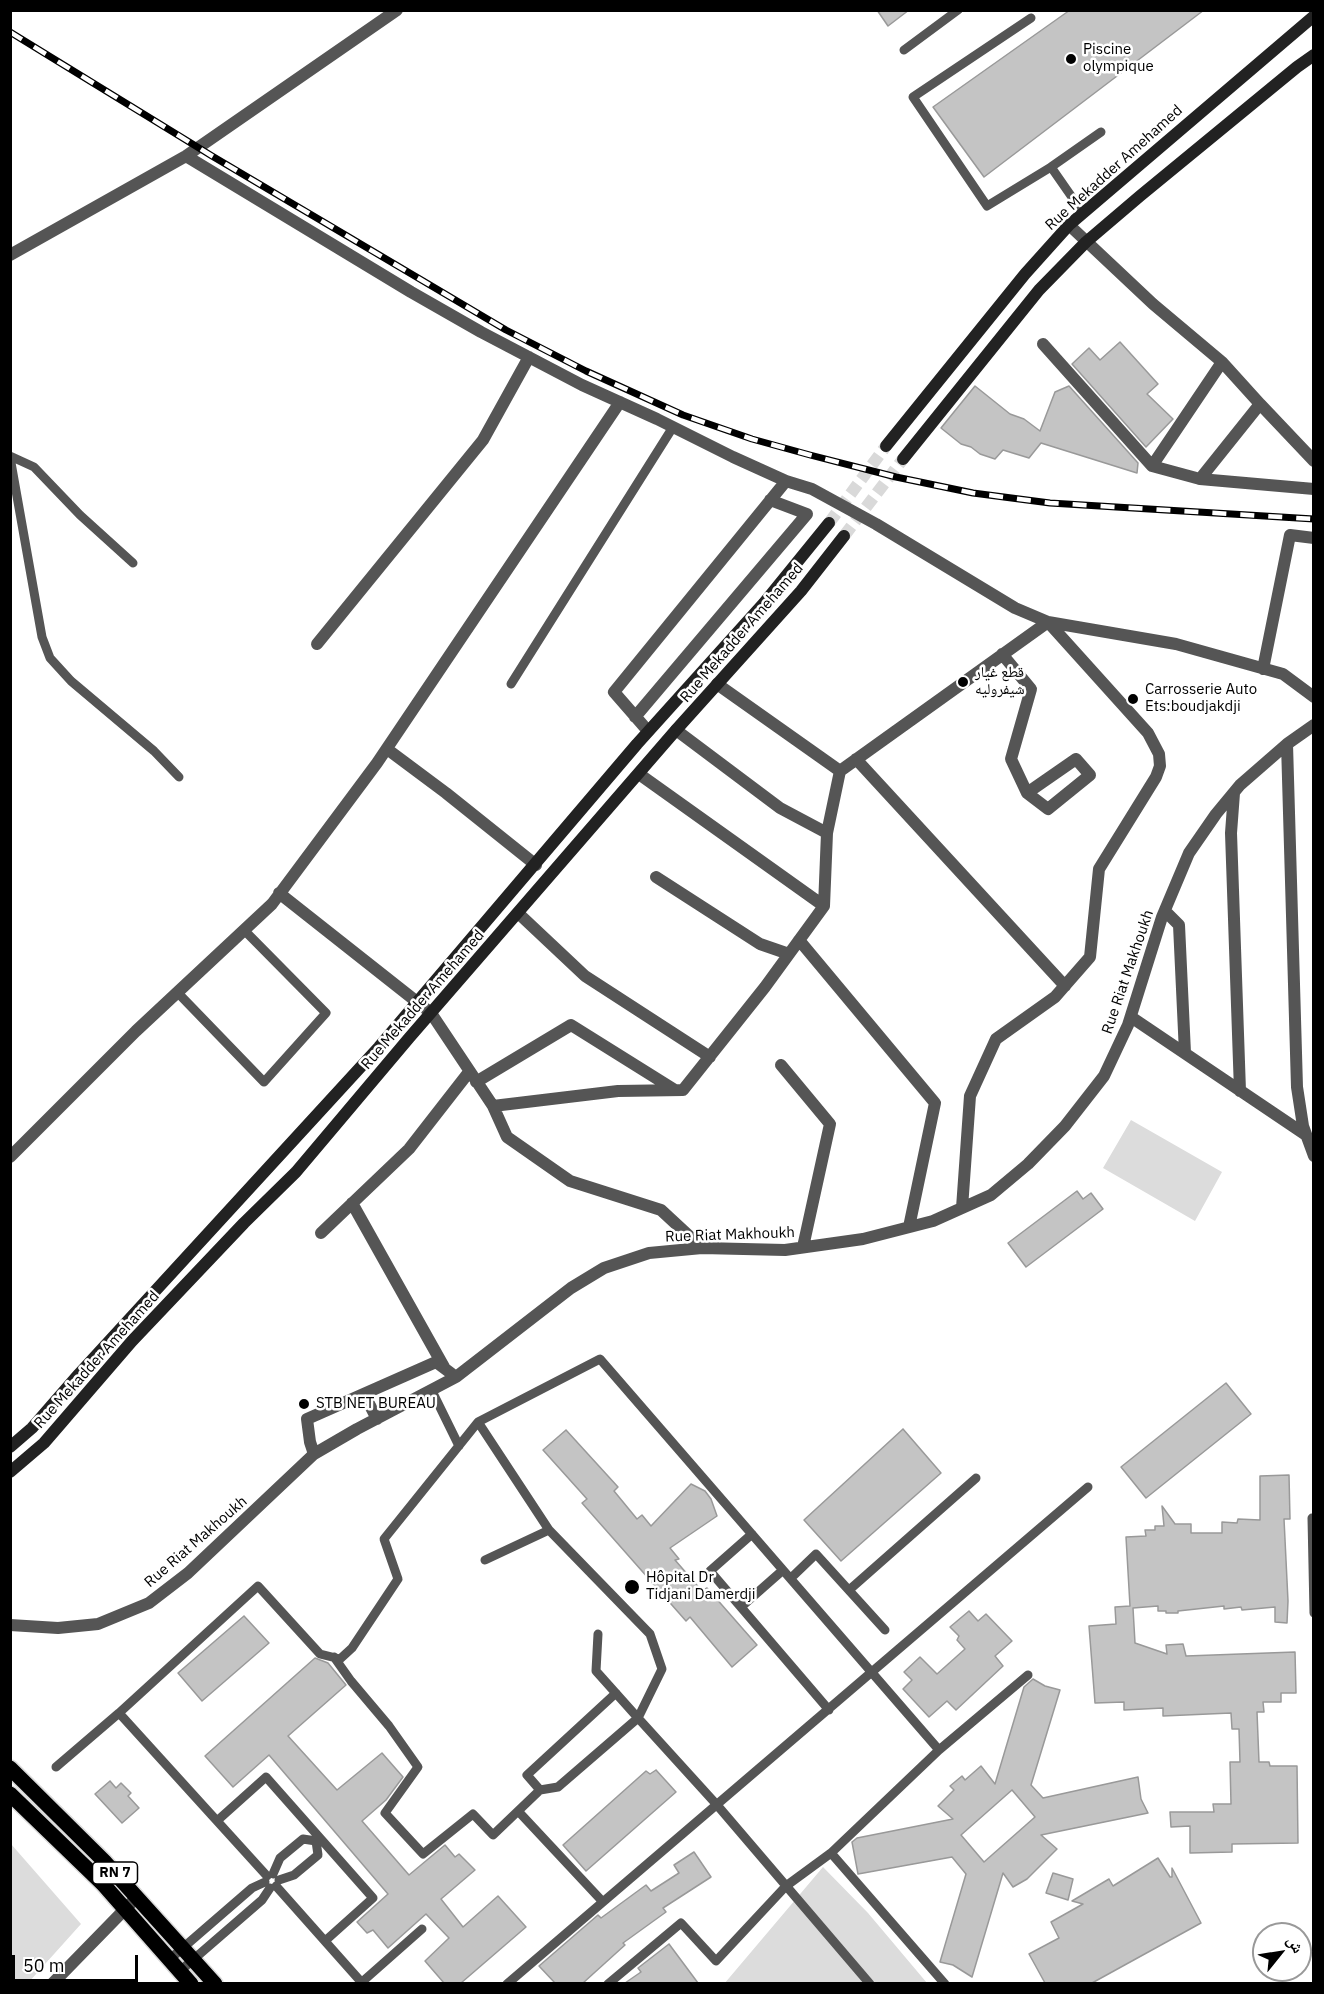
<!DOCTYPE html>
<meta charset="utf-8">
<style>
body{margin:0}
#map{position:relative;width:1324px;height:1994px;overflow:hidden;background:#fff;font-family:"IBM Plex Sans","Noto Naskh Arabic",sans-serif}
canvas{display:block}
.frame{position:absolute;inset:0;border:12px solid #000;pointer-events:none}
.north{position:absolute;left:1252px;top:1922px;width:60px;height:60px;box-sizing:border-box;background:#fff;border:2px solid #999;border-radius:50%;rotate:60deg;font-size:16px;font-weight:700;line-height:24px;text-align:center;color:#000}
.north::after{content:'';display:block;margin:auto;width:21px;height:27px;background:#000;clip-path:polygon(50% 0,100% 100%,50% 72%,0 100%)}
.scale{position:absolute;left:12px;top:1955px;width:126px;height:27px;box-sizing:border-box;border:3px solid #000;border-top:0;padding-left:8px;font-size:18px;line-height:21px;white-space:nowrap;color:#000;-webkit-text-stroke:4px #fff;paint-order:stroke}
</style>
<div id="map">
<canvas width="1324" height="1994"></canvas>
<div class="frame"></div>
<div class="north">ش</div>
<div class="scale">50 m</div>
</div>
<script>
const g = document.querySelector('canvas').getContext('2d');
g.lineJoin = 'round';
function fill(path, color) { g.fillStyle = color; g.fill(path, 'evenodd'); }
const poly = rows => new Path2D(rows.map(r => 'M' + r).join(''));
function strokePath(path, color, width, dash) { g.strokeStyle = color; g.lineWidth = width; g.lineCap = dash ? 'butt' : 'round'; g.setLineDash(dash || []); g.stroke(path); }
function label(font, color, halo, rows, align = 'center') {
  g.font = font + ' "IBM Plex Sans","Noto Naskh Arabic",sans-serif'; g.lineWidth = 5; g.setLineDash([]); g.textBaseline = 'middle'; g.strokeStyle = halo; g.fillStyle = color; for (const [text, x, y, turn = 0] of rows) {
    g.save(); g.translate(x, y); g.rotate((+turn || 0) * Math.PI / 180); g.textAlign = isNaN(turn) ? turn : align; if (halo) g.strokeText(text, 0, 0); g.fillText(text, 0, 0); g.restore();
  }
}
fill(poly([
 [1131,1120,1222,1172,1195,1221,1103,1168],
 [11,1844,81,1924,28,1983,11,1983],
 [823,1867,868,1913,927,1983,724,1984]
]), '#dcdcdc');
const building = poly([
 [877,10,909,10,888,26,877,10],
 [1070,10,1204,10,984,177,933,107,1070,10],
 [1120,342,1158,384,1147,394,1173,419,1146,447,1072,364,1089,348,1100,360,1120,342],
 [975,386,1010,414,1024,419,1040,431,1055,392,1069,386,1138,463,1137,473,1041,443,1029,458,1003,450,995,459,980,454,971,447,961,444,941,428,975,386],
 [1077,1191,1083,1199,1091,1193,1103,1209,1026,1267,1008,1243,1077,1191],
 [1226,1383,1251,1414,1146,1498,1121,1467,1226,1383],
 [903,1429,941,1473,841,1561,804,1520,903,1429],
 [566,1430,618,1487,614,1491,637,1519,642,1515,651,1526,691,1484,705,1491,711,1499,717,1516,670,1548,679,1559,675,1560,702,1591,707,1588,757,1645,732,1667,690,1617,686,1621,582,1503,587,1499,543,1450,566,1430],
 [1289,1475,1290,1519,1284,1519,1288,1601,1287,1623,1275,1622,1275,1607,1242,1610,1241,1607,1224,1609,1224,1606,1178,1611,1178,1613,1166,1613,1166,1611,1158,1611,1158,1606,1133,1608,1135,1643,1167,1654,1166,1645,1183,1644,1186,1656,1295,1652,1296,1693,1281,1693,1281,1702,1263,1702,1264,1712,1257,1712,1259,1762,1269,1762,1270,1766,1297,1766,1298,1843,1232,1844,1232,1852,1190,1853,1190,1826,1171,1827,1170,1812,1214,1812,1213,1804,1231,1804,1230,1762,1240,1762,1239,1729,1232,1729,1231,1713,1163,1716,1163,1708,1124,1710,1124,1702,1095,1703,1089,1626,1116,1624,1115,1607,1130,1606,1126,1537,1146,1536,1145,1530,1155,1530,1155,1526,1164,1526,1162,1506,1175,1524,1191,1524,1191,1533,1222,1533,1222,1522,1237,1523,1238,1519,1260,1520,1260,1476,1289,1475],
 [969,1611,978,1621,986,1614,1012,1641,995,1656,1003,1666,956,1710,947,1701,929,1717,903,1689,912,1680,904,1672,920,1657,937,1674,965,1649,957,1640,959,1636,950,1627,969,1611],
 [244,1616,269,1643,202,1701,178,1673,244,1616],
 [315,1658,328,1663,346,1685,288,1736,337,1790,382,1753,403,1777,386,1800,362,1821,409,1875,445,1845,455,1857,459,1854,475,1870,441,1899,463,1927,498,1896,526,1927,461,1983,444,1983,425,1961,449,1938,426,1914,388,1948,373,1930,367,1933,357,1922,388,1894,269,1755,233,1787,205,1756,315,1658],
 [1033,1679,1045,1686,1060,1690,1031,1785,1043,1798,1138,1777,1141,1799,1148,1813,1041,1835,1057,1849,1027,1879,1013,1887,1003,1873,972,1977,953,1965,940,1962,966,1874,952,1857,858,1874,852,1842,857,1838,953,1819,938,1806,954,1790,950,1786,962,1776,965,1780,981,1766,995,1784,1024,1687,1033,1679],
 [1012,1790,1035,1817,984,1862,961,1835,1012,1790],
 [656,1770,676,1792,586,1871,563,1845,646,1771,650,1774,656,1770],
 [110,1781,116,1788,121,1783,131,1793,128,1796,139,1808,122,1823,95,1794,110,1781],
 [694,1852,711,1877,663,1908,666,1912,623,1943,625,1945,583,1983,555,1983,539,1966,598,1915,601,1918,646,1885,651,1891,679,1873,674,1865,694,1852],
 [1158,1858,1170,1877,1172,1877,1172,1868,1201,1923,1092,1983,1045,1983,1029,1954,1059,1938,1051,1922,1083,1904,1072,1901,1109,1879,1113,1886,1158,1858],
 [1053,1873,1073,1879,1068,1900,1046,1893,1053,1873],
 [669,1944,698,1983,625,1983,641,1972,638,1968,669,1944]
]);
fill(building, '#c4c4c4');
strokePath(building, '#999', 1.5);
strokePath(poly([
 [829,523,886,446],
 [844,536,903,459]
]), '#d9d9d9', 12, [12, 6]);
const primary = poly([
 [10,1768,104,1861,215,1984],
 [10,1794,103,1884,191,1984]
]);
strokePath(primary, '#dbdbdb', 18);
strokePath(poly([
 [1031,18,913,97,987,206,1051,167,1083,213],
 [904,50,958,10],
 [1051,167,1101,132],
 [10,456,34,467,80,515,133,563],
 [10,457,42,637,50,658,71,681,154,751,179,777],
 [511,684,673,427],
 [177,992,264,1082,326,1013,244,930],
 [432,1391,459,1446],
 [1312,1518,1314,1613],
 [549,1530,650,1634,662,1669,638,1718,596,1671,598,1634],
 [752,1534,710,1571,829,1710],
 [485,1560,549,1530,478,1422,600,1359,939,1750,831,1853,945,1984],
 [791,1578,816,1554,885,1630],
 [849,1590,976,1478],
 [741,1607,783,1570],
 [334,1657,351,1681,389,1726,418,1767,385,1813,423,1854,473,1814,493,1835,540,1790,558,1787,638,1718,717,1805,870,1984],
 [119,1713,258,1586,320,1654,340,1659,352,1648,398,1579,384,1539,478,1422],
 [939,1750,1028,1675],
 [56,1767,119,1713,267,1876],
 [540,1790,527,1775,616,1693],
 [518,1811,603,1902],
 [218,1820,266,1777,373,1898,325,1941],
 [273,1874,280,1858,303,1839,316,1841],
 [279,1880,294,1875,318,1855,316,1841],
 [276,1886,363,1984],
 [170,1959,252,1888,265,1882],
 [180,1971,262,1900,270,1888],
 [362,1982,422,1929],
 [507,1984,1088,1487],
 [608,1984,681,1923,716,1961,786,1886,831,1853]
]), '#555', 9);
strokePath(poly([
 [186,156,411,292,481,332,582,385,657,419,733,457,786,481,812,489,876,524,1015,608,1048,622,1176,644,1283,674,1314,697],
 [1069,225,1153,304,1222,362,1260,404],
 [10,255,186,156,397,10],
 [1043,344,1152,466],
 [1314,461,1260,404,1200,479,1314,489],
 [1200,479,1152,466,1222,362],
 [317,644,483,440,529,357],
 [1002,654,1031,689,1011,759,1027,793,1076,759,1090,775,1048,809,1027,793],
 [1263,669,1290,535,1314,538],
 [717,684,840,771],
 [635,717,807,514,770,500],
 [676,730,780,808,827,833],
 [648,731,614,692,786,481],
 [1287,744,1297,1087,1303,1126,1314,1156],
 [387,749,446,793,536,865],
 [856,759,1065,986],
 [639,774,824,906],
 [1234,793,1231,833,1240,1091],
 [656,877,760,944,789,954],
 [279,893,431,1013,493,1106],
 [1165,911,1179,925,1185,1053],
 [518,913,585,976,710,1057],
 [799,940,935,1103,909,1227],
 [1131,1017,1306,1135],
 [781,1065,830,1124,803,1247],
 [476,1082,571,1025,675,1090],
 [10,1157,136,1031,272,904,377,763,620,402],
 [352,1203,444,1367],
 [321,1233,409,1149,469,1072],
 [702,1248,661,1210,570,1181,507,1137,493,1106,618,1091,683,1090,765,987,824,906,827,833,840,771,1048,622,1148,733,1159,754,1160,766,1156,777,1099,869,1090,957,1055,997,996,1039,970,1096,962,1208],
 [364,1394,377,1419],
 [314,1454,310,1442,307,1419,436,1362,456,1377],
 [10,1625,58,1628,98,1624,149,1603,188,1573,314,1454,357,1429,456,1377,571,1288,604,1268,649,1253,702,1248,785,1250,863,1239,933,1221,991,1195,1028,1164,1065,1126,1104,1076,1128,1025,1162,917,1189,853,1216,814,1240,785,1287,744,1314,725],
 [52,1984,131,1903]
]), '#555', 12);
strokePath(poly([
 [886,446,1025,274,1069,225,1314,16],
 [903,459,1039,290,1086,242,1140,196,1297,67,1314,55],
 [10,1447,32,1428,79,1374,379,1047,637,744,764,603,829,523],
 [10,1472,44,1443,132,1341,244,1223,296,1172,409,1038,676,730,801,591,844,536]
]), '#222', 12);
strokePath(primary, '#000', 15);
const rail = poly([
 [10,32,212,156,506,330,586,371,683,415,752,439,810,455,896,477,973,493,1050,503,1314,519]
]);
strokePath(rail, '#000', 7);
strokePath(rail, '#fff', 4.5, [14]);
for (const [x, y, r, color] of [
 [1071,59,6,"#000"],
 [963,682,6,"#000"],
 [1133,699,6,"#000"],
 [304,1404,6,"#000"],
 [632,1587,8,"#000"]
]) { const dot = new Path2D(); dot.arc(x, y, r, 0, 2 * Math.PI); g.fillStyle = color; g.fill(dot); strokePath(dot, '#fff', 2); }
for (const [x, y, w] of [
 [115,1873,45]
]) { const box = new Path2D(); box.roundRect(x - w / 2, y - 11, w, 22, 4.5); g.fillStyle = '#fff'; g.fill(box); strokePath(box, '#000', 1.5); }
label('bold 14px', '#000', null, [
 ["RN 7",115,1873]
]);
label('15px', '#000', '#fff', [
 ["Piscine",1083,50],
 ["olympique",1083,67],
 ["قطع غيار",975,673],
 ["شيفروليه",975,690],
 ["Carrosserie Auto",1145,690],
 ["Ets:boudjakdji",1145,707],
 ["STB NET BUREAU",316,1404],
 ["Hôpital Dr",646,1578],
 ["Tidjani Damerdji",646,1595]
], 'left');
label('15px', '#000', '#fff', [
 ["Rue Mekadder Amehamed",1114,168,-42],
 ["Rue Mekadder Amehamed",742,633,-49],
 ["Rue Riat Makhoukh",1128,972,-71],
 ["Rue Mekadder Amehamed",423,1000,-49],
 ["Rue Riat Makhoukh",730,1235,-2],
 ["Rue Mekadder Amehamed",97,1360,-48],
 ["Rue Riat Makhoukh",196,1542,-41]
]);
</script>
